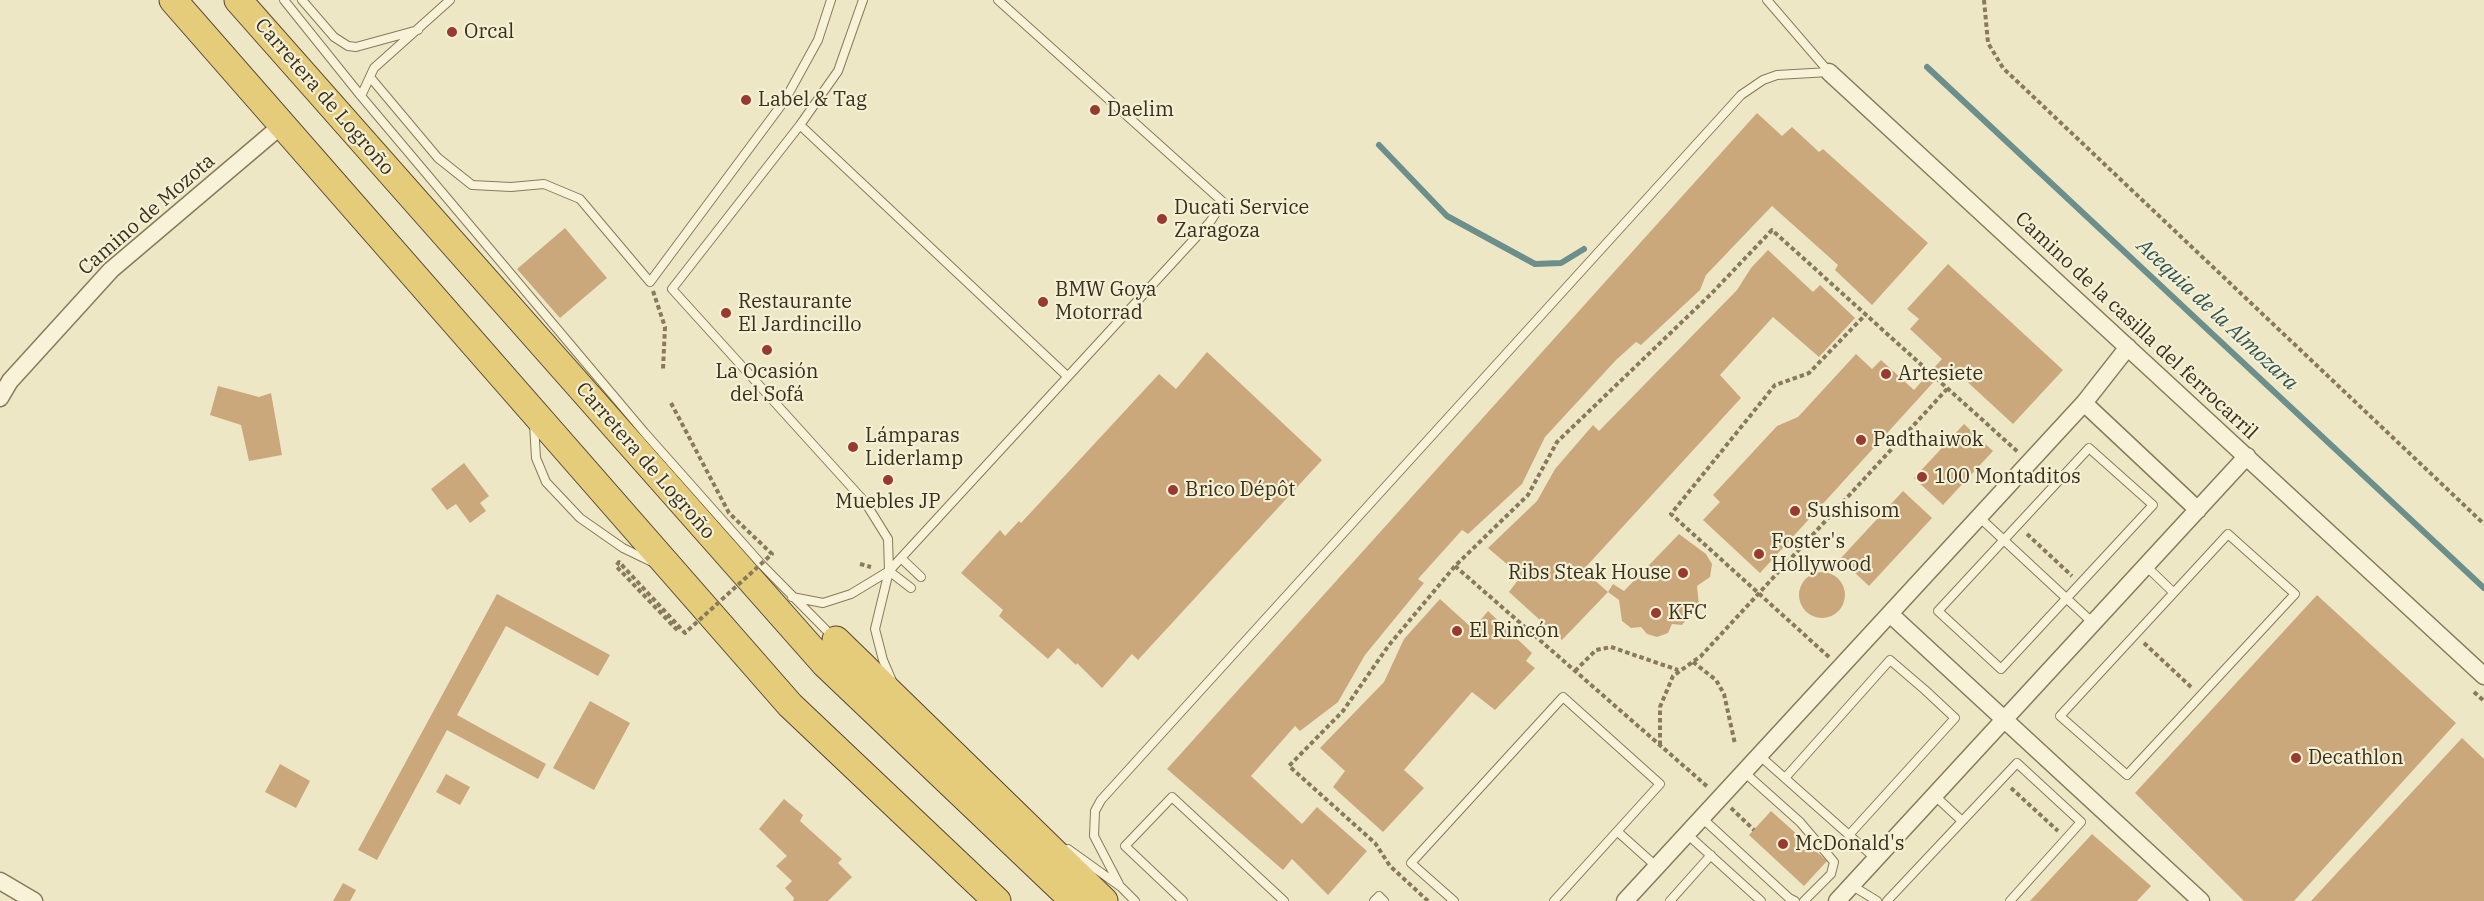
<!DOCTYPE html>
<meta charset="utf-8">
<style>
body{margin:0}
canvas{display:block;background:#ede7c5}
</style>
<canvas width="2484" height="901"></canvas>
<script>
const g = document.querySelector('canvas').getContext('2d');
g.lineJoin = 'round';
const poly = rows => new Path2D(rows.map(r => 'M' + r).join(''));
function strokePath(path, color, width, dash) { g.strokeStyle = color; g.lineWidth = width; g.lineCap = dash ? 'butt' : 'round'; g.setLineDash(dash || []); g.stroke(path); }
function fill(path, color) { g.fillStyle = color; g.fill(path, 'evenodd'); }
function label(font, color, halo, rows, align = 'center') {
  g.font = font + ' "IBM Plex Serif",serif'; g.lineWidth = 4.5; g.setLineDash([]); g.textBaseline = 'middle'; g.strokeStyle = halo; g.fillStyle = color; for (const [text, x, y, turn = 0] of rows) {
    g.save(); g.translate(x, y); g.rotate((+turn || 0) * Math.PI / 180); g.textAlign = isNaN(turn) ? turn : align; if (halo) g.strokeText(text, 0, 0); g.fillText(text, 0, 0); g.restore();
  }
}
strokePath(poly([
 [1927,67,2484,588],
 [1379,145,1447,216,1535,264,1561,263,1584,249]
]), '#6d8f8c', 6);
fill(poly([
 [1757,113,1782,136,1792,127,1819,152,1823,149,1928,243,1872,305,1835,270,1838,265,1772,206,1706,275,1700,290,1641,345,1636,342,1616,360,1545,437,1522,484,1468,534,1462,530,1418,579,1424,583,1365,655,1338,702,1300,731,1295,726,1251,776,1302,824,1317,807,1367,851,1328,895,1292,859,1283,870,1167,769],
 [565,228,607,278,560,318,517,269],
 [1768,250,1813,292,1820,285,1855,318,1819,357,1773,317,1720,375,1741,398,1583,570,1608,592,1562,640,1509,592,1521,576,1488,548,1537,501,1555,469,1593,425,1599,431,1737,290,1751,268],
 [1948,264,2063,370,2013,424,1949,365,1760,573,1703,520,1720,502,1713,495,1777,426,1798,417,1856,354,1872,369,1881,360,1914,390,1942,359,1910,329,1919,319,1907,309],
 [1207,352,1322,460,1138,660,1132,654,1102,688,1077,663,1076,665,1058,648,1048,659,999,616,1003,610,961,573,1000,530,1005,536,1019,521,1021,523,1159,374,1176,389],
 [218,386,259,397,271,393,282,455,249,461,241,425,210,415],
 [1964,424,1993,451,1943,505,1914,478],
 [464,463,489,496,480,503,486,511,470,523,456,504,447,510,431,489],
 [1903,491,1932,518,1869,586,1840,559],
 [1679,534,1706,554,1712,564,1710,577,1697,586,1699,605,1682,625,1672,624,1668,633,1657,637,1647,634,1641,627,1631,628,1622,621,1619,600,1608,592,1613,584,1624,591],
 '1799 595a23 23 0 1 1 46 0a23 23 0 1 1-46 0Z',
 [497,594,610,655,598,676,506,626,457,715,546,764,538,779,447,730,377,860,358,850],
 [2317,595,2456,723,2294,901,2244,901,2135,793],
 [1440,599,1473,629,1488,611,1532,653,1526,661,1535,668,1495,710,1472,692,1404,770,1424,788,1383,832,1333,787,1345,771,1320,748,1384,682,1404,639],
 [590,701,630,723,594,790,553,768],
 [2462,738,2484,759,2484,901,2311,901],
 [280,764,310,781,296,808,265,792],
 [446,774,470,787,460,805,436,792],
 [784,799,803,815,800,821,842,859,838,863,852,877,828,901,793,901,794,898,785,888,792,881,776,866,787,856,759,829],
 [1771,811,1827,861,1804,886,1749,835],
 [2092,834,2151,886,2137,901,2030,901],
 [343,883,356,890,350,901,333,901]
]), '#cba87c');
const service = poly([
 [284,0,361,96,644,432,762,565,834,638],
 [302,0,334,37,348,46,356,47,418,30],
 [1767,0,1829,72],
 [370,77,438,158,472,185,511,187,544,184,580,199,650,282,785,100,818,40,831,0],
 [361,96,374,68,450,0],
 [800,125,838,71,863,0],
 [534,424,536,458,546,482,580,518,623,548,652,562],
 [2089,448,2153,505,2001,669,1938,611,2089,448],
 [1979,517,2093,623],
 [2228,534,2295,594,2127,775,2060,716,2228,534],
 [901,558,921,577],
 [2146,566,2173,592],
 [889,571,911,588],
 [792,597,823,603,851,594,889,571,1210,222,1223,202,998,0],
 [892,681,883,660,875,629,889,571,888,539,865,502,672,289,800,125,1067,376],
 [1760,756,1876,859],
 [1744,772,1800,822,1834,862,1831,874,1804,901],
 [1785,778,1890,660,1925,690,1955,718,1849,835],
 [1934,795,1962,821],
 [1702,818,1789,898,1795,901],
 [1618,832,1657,867],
 [1687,834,1761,901],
 [1068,849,1121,887,1135,901],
 [1119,884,1094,836,1095,811,1101,800,1741,95,1763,80,1777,75,1829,72],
 [1851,885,1877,901],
 [1183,901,1125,846,1172,797,1284,901],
 [1374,901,1379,896,1384,901],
 [1454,901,1411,863,1563,697,1660,784,1554,901],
 [1670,901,1711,855],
 [1887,901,2017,763,2081,822,2010,901]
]);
const minor = poly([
 [1829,72,2484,676],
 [0,398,10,381,111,270,282,125],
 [2084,403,2198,510],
 [1890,614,2201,901],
 [0,881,34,901],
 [1625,901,2084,403,2128,347],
 [1837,901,2247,456]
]);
const trunk = poly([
 [173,0,790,705,997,901],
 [238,0,825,664,1074,901],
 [836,640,1104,901]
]);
strokePath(service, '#887a5b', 10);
strokePath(minor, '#887a5b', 19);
strokePath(trunk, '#56472f', 29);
strokePath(poly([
 [1984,0,1988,43,2003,68,2484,524],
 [653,291,665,327,663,369],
 [2027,534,2072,576],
 [860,564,871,567],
 [1455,566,1709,788],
 [2144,643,2191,687],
 [1829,657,1671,514,1775,385,1809,373,1866,314],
 [1693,662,1716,680,1724,694,1735,744],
 [1575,671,1596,650,1611,647,1678,670],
 [2474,692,2484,701],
 [1660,745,1660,707,1673,676,1701,656,1947,389],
 [2011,788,2058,831],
 [1731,808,1754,830],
 [1428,901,1390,866,1375,843,1289,766,1343,711,1389,645,1455,566,1528,495,1557,442,1711,294,1772,230,2018,452]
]), '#887a5b', 4, [4.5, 3]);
strokePath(service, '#f8f3d8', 8);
strokePath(minor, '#f8f3d8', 16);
strokePath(trunk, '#e4cc7b', 27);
strokePath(poly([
 [671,403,729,513,772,554,685,633,619,562,616,566,678,631]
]), '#887a5b', 4, [4.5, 3]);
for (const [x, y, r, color] of [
 [452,32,6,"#963b2d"],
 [746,100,6,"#963b2d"],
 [1095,110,6,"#963b2d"],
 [1162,219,6,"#963b2d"],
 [1043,302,6,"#963b2d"],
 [726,313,6,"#963b2d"],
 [767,350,6,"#963b2d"],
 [1886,374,6,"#963b2d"],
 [1861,440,6,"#963b2d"],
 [853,447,6,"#963b2d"],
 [1922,477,6,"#963b2d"],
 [888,480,6,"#963b2d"],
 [1173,490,6,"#963b2d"],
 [1795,511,6,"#963b2d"],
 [1759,554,6,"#963b2d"],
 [1683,573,6,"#963b2d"],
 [1656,613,6,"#963b2d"],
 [1457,631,6,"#963b2d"],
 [2296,758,6,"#963b2d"],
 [1783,844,6,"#963b2d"]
]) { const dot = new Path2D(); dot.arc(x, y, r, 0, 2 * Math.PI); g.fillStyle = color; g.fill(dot); strokePath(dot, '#f5f0d4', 2); }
label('20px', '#382f1f', '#f5f0d4', [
 ["Orcal",464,32],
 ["Label & Tag",758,100],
 ["Daelim",1107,110],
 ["Ducati Service",1174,208],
 ["Zaragoza",1174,231],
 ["BMW Goya",1055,290],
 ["Motorrad",1055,313],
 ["Restaurante",738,302],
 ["El Jardincillo",738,325],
 ["La Ocasión",767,372,"center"],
 ["del Sofá",767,395,"center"],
 ["Artesiete",1898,374],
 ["Lámparas",865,436],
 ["Liderlamp",865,459],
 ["Padthaiwok",1873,440],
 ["100 Montaditos",1934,477],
 ["Brico Dépôt",1185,490],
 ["Muebles JP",888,502,"center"],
 ["Sushisom",1807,511],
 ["Foster's",1771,542],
 ["Hollywood",1771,565],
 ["Ribs Steak House",1671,573,"right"],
 ["KFC",1668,613],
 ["El Rincón",1469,631],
 ["Decathlon",2308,758],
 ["McDonald's",1795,844]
], 'left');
label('20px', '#382f1f', '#f5f0d4', [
 ["Carretera de Logroño",324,97,49],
 ["Camino de Mozota",147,215,-41],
 ["Camino de la casilla del ferrocarril",2136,326,43],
 ["Carretera de Logroño",645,461,49]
]);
label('italic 21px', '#2f5458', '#f5f0d4', [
 ["Acequia de la Almozara",2217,315,43]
]);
</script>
